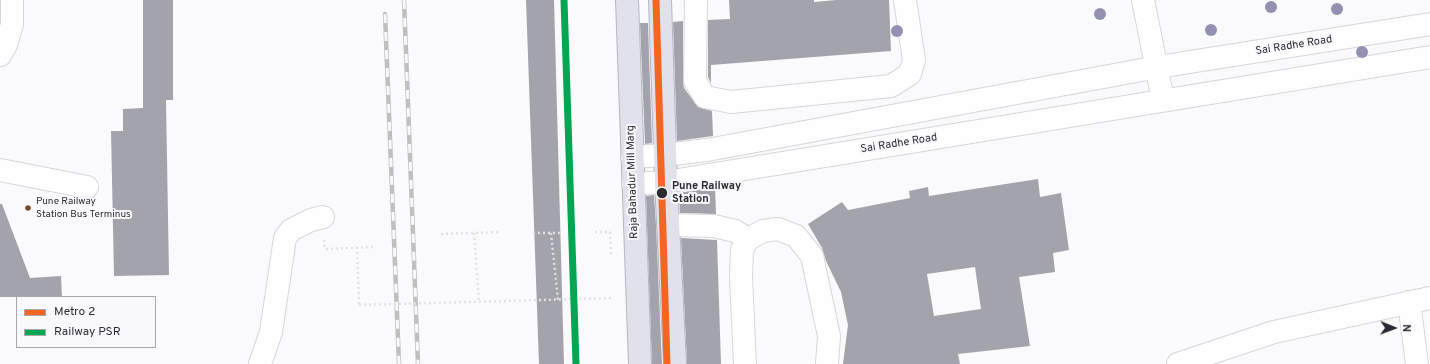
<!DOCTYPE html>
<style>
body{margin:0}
#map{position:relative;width:1430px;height:364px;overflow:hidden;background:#fafafc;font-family:Overpass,sans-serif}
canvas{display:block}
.legend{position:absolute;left:16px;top:296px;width:140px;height:52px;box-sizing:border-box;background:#f9f9fd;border:1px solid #a7a7ac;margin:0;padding:5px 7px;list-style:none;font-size:12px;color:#2b2b32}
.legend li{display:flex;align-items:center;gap:8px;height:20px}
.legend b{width:20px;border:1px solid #a7a7ac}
.north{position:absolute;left:1374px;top:308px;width:40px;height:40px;-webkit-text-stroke:3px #f9f9fd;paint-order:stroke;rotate:91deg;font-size:11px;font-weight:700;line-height:16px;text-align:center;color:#2b2b32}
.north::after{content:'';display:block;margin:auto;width:14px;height:18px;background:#2b2b32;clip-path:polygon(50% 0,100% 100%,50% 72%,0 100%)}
</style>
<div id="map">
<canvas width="1430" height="364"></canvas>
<ul class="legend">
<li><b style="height:5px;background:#f26522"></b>Metro 2</li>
<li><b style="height:5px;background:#00a651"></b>Railway PSR</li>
</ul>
<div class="north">N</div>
</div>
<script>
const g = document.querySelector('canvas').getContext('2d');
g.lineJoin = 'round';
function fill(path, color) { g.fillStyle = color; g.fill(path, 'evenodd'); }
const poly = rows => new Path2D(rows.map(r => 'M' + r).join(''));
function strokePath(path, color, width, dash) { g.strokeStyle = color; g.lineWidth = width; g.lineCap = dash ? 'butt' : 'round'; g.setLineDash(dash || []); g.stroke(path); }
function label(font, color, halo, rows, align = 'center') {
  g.font = font + ' Overpass,sans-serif'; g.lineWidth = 4; g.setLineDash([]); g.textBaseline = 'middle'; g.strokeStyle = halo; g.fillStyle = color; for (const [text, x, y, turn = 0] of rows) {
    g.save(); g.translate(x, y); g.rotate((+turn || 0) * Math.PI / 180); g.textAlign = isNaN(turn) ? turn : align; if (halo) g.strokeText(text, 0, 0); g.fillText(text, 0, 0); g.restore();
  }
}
fill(poly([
 [143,0,173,0,173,100,166,100,169,275,114,276,111,131,123,131,123,109,143,108],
 [526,0,554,0,564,364,539,364],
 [729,0,814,0,814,2,836,0,889,0,891,51,711,65,711,83,708,77,708,20,730,19],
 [683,21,683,81,684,88,698,107,712,111,713,136,677,141,673,22],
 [640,23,648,23,652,143,645,144],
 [1038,179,1040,197,1061,193,1069,250,1053,253,1055,272,1019,277,1030,346,958,354,960,364,843,364,848,325,841,292,826,261,822,248,808,224,842,202,848,210,910,198,909,191,928,187,929,196],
 [975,267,981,309,934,316,927,274],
 [715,187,716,214,680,213,679,193],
 [654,195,656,225,662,364,652,364,646,196],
 [0,204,2,204,30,278,61,276,62,297,0,297],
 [681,238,717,240,721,364,687,364]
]), '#a3a3ab');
const minor = poly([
 [696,0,695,81,705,97,731,102,891,86,910,74,914,60,905,0],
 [1143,0,1163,100],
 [0,55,6,45,12,24,12,0],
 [632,157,665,155,707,150,1158,67,1430,24],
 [0,170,87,187],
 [633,184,666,182,1430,57],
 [668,225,714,226,735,231,748,239],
 [1409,302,1417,364],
 [260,364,271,332,285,238,291,230,311,220,323,217],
 [745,364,741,277,742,250,748,239,763,231,778,229,796,236,812,256,829,336,827,364],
 [1178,364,1274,332,1430,298]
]);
const highway = poly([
 [627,0,640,364],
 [660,0,666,182,675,364]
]);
strokePath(minor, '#d6d6da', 24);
strokePath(highway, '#b6b6c2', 24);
strokePath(poly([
 [595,232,611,232],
 [610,232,611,254],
 [474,233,479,302],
 [533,233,562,233],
 [551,233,558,300],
 [441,234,501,232],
 [324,240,325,249,374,247],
 [357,247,359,305]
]), '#e1e1e2', 2.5, [2, 3]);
strokePath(minor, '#fefeff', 22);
strokePath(highway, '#e1e1ec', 22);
const rail = poly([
 [404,0,418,364],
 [385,14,399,364]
]);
strokePath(rail, '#bfbfc0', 4.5);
strokePath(rail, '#f9f9fd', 3, [9]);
strokePath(poly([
 [359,305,613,298]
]), '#e1e1e2', 2.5, [2, 3]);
strokePath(poly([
 [564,0,576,364]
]), '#00a651', 7);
strokePath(poly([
 [656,0,667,364]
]), '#f26522', 7);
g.fillStyle = '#9291b1';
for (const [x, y] of [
 [1271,7],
 [1337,9],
 [1100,14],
 [1211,30],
 [897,31],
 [1362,52]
]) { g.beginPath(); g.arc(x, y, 6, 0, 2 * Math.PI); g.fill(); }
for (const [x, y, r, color] of [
 [662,193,6,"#2b2b32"],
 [28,208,3.5,"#7a4b2a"]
]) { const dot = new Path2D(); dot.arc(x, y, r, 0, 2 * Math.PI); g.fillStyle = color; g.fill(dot); strokePath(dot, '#f9f9fd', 1.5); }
label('10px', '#2b2b32', '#f9f9fd', [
 ["Pune Railway",36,202],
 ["Station Bus Terminus",36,215]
], 'left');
label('11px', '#2b2b32', '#f9f9fd', [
 ["Sai Radhe Road",1294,46,-9],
 ["Sai Radhe Road",899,144,-9],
 ["Raja Bahadur Mill Marg",633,182,-92]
]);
label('bold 11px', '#2b2b32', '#f9f9fd', [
 ["Pune Railway",672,187],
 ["Station",672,200]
], 'left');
</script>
